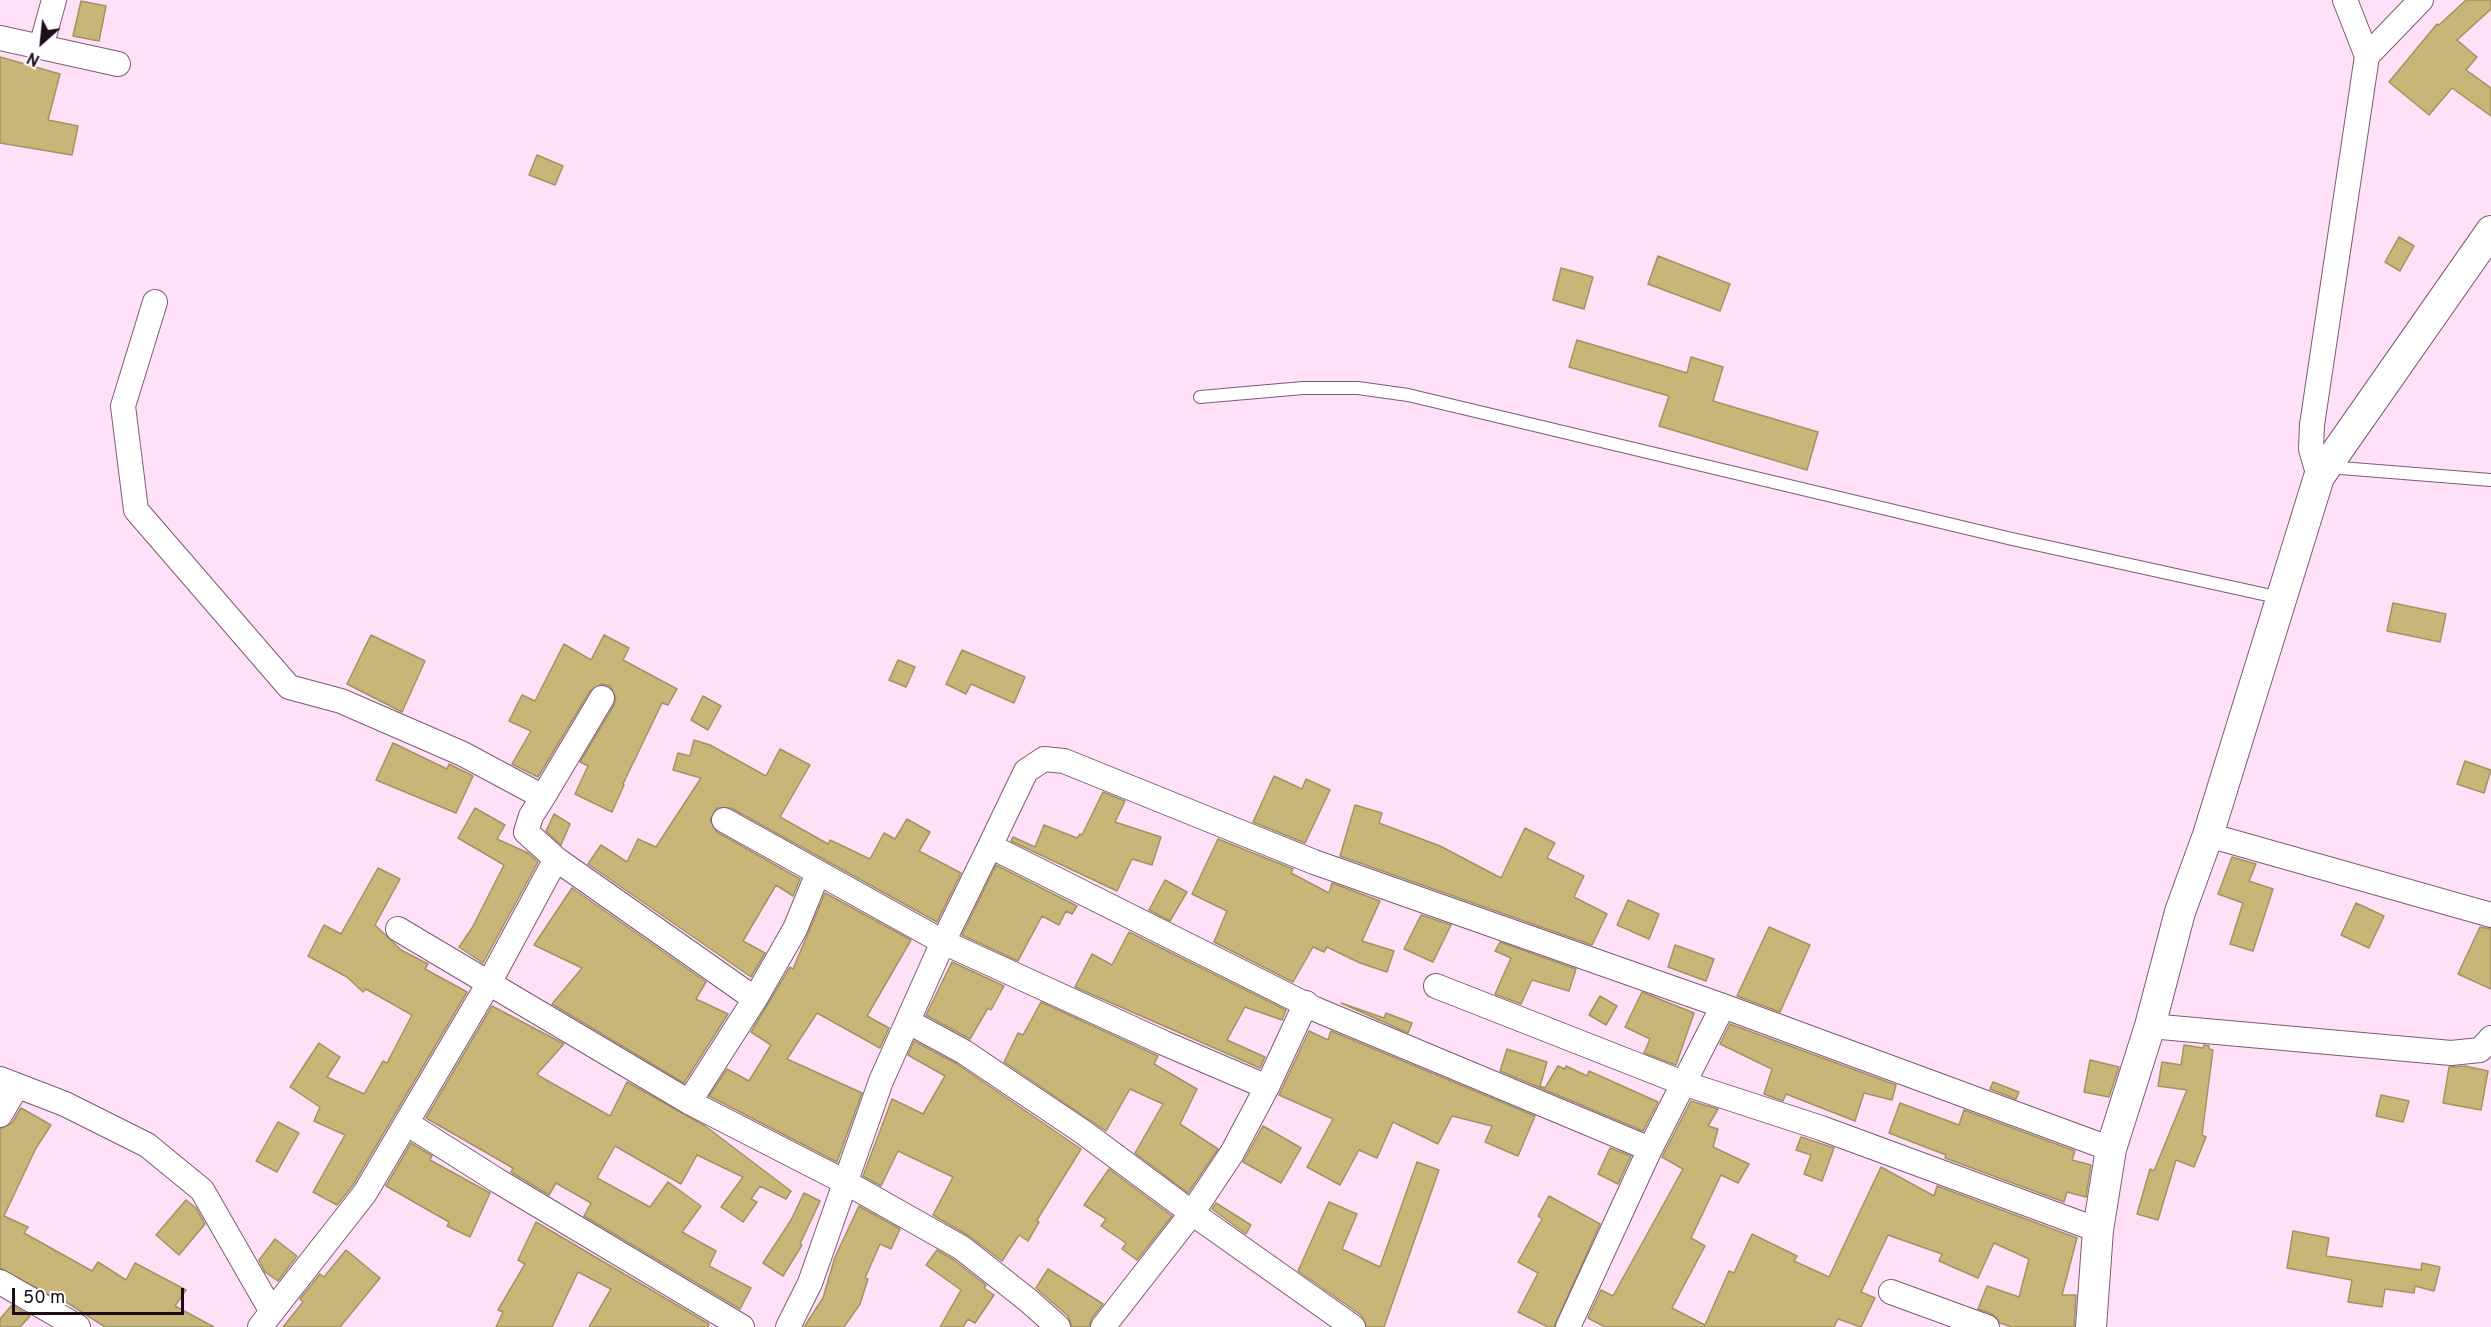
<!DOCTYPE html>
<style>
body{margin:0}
#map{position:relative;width:2491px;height:1327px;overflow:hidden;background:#fee1f7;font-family:Overpass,sans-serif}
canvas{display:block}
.north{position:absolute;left:12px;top:12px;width:60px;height:60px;-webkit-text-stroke:4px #fff;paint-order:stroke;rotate:207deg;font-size:16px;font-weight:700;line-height:24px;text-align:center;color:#1d0d1a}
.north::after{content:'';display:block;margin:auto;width:21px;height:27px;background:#1d0d1a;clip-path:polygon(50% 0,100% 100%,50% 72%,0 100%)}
.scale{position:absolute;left:12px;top:1288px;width:172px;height:27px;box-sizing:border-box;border:3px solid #1d0d1a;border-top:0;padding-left:8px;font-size:18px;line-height:21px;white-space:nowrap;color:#1d0d1a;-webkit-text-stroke:4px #fff;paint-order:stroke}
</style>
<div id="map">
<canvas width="2491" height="1327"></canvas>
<div class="north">N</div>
<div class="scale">50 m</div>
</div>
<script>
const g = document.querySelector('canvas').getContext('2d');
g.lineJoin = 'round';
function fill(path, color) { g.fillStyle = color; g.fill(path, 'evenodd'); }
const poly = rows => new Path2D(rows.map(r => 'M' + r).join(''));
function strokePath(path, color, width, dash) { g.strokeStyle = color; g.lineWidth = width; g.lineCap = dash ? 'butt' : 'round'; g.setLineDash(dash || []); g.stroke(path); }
const building = poly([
 [2466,0,2491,0,2491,9,2457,40,2477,57,2466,70,2491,88,2491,116,2452,88,2429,115,2389,82,2437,24,2439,25,2466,0],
 [81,1,106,6,99,41,73,36,81,1],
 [0,57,60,74,48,120,78,126,72,155,0,143,0,57],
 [537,155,563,166,555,185,529,175,537,155],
 [2399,237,2414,246,2400,271,2385,262,2399,237],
 [1658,256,1730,284,1720,311,1648,284,1658,256],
 [1561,268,1593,277,1584,309,1553,300,1561,268],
 [1577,340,1687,373,1691,357,1723,367,1713,401,1818,432,1807,470,1659,426,1669,396,1569,367,1577,340],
 [2393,603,2446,614,2440,642,2387,631,2393,603],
 [371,635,425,661,402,712,347,684,371,635],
 [604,635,629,648,623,660,677,689,668,705,662,703,623,784,624,785,612,812,575,794,588,766,580,762,614,705,616,698,610,686,602,684,590,691,538,777,512,764,531,731,509,721,522,695,535,701,564,644,591,660,604,635],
 [962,650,1025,677,1014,703,971,684,966,694,946,684,962,650],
 [898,660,915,667,906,687,889,680,898,660],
 [703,696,721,706,708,730,691,720,703,696],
 [694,740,710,745,766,776,780,749,810,765,780,817,828,844,830,840,870,859,884,833,895,839,907,819,930,832,919,851,961,873,937,922,731,808,717,808,710,820,717,832,800,879,793,896,776,885,743,941,765,953,751,977,588,864,601,845,627,862,638,839,656,847,701,778,673,770,678,753,690,756,694,740],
 [393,743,447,769,449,764,473,776,456,813,376,780,393,743],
 [2465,761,2491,770,2484,793,2457,784,2465,761],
 [1274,776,1302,789,1306,779,1330,790,1305,843,1253,822,1274,776],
 [1103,792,1125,801,1115,822,1161,837,1152,865,1132,859,1117,891,1011,841,1013,837,1035,847,1044,825,1077,838,1080,834,1082,835,1103,792],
 [1355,805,1382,813,1379,823,1440,846,1501,878,1525,828,1555,843,1547,858,1584,876,1574,897,1607,914,1592,945,1340,856,1355,805],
 [475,808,505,825,497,839,528,853,538,862,483,963,459,947,472,928,504,865,458,838,475,808],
 [554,814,570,824,561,845,546,831,554,814],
 [1218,839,1293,869,1291,873,1329,893,1332,883,1380,901,1362,941,1394,951,1387,972,1360,963,1327,947,1324,952,1313,947,1293,982,1214,942,1227,911,1192,894,1218,839],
 [2232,857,2256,864,2249,881,2273,889,2253,951,2230,944,2243,903,2218,894,2232,857],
 [996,865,1077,906,1072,914,1066,911,1059,925,1042,916,1018,961,962,935,996,865],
 [378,868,400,879,375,925,401,950,428,964,425,969,467,992,353,1185,337,1205,313,1192,345,1135,314,1121,320,1107,290,1087,319,1043,340,1057,327,1077,364,1094,383,1061,387,1063,412,1015,366,989,363,992,347,977,308,956,324,925,341,934,378,868],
 [1165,880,1187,892,1170,921,1149,910,1165,880],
 [572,888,706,982,696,999,728,1014,684,1083,552,1004,582,968,534,945,572,888],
 [825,893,911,940,867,1016,889,1028,880,1048,817,1013,787,1059,862,1093,837,1162,709,1096,727,1069,749,1081,771,1045,751,1032,790,967,793,969,825,893],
 [1628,900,1659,914,1649,939,1617,925,1628,900],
 [2356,903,2384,916,2369,948,2341,935,2356,903],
 [1421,915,1451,925,1433,962,1404,949,1421,915],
 [1769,927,1810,945,1780,1012,1737,996,1769,927],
 [2480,927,2491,929,2491,989,2458,974,2480,927],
 [1129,932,1286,1010,1282,1020,1245,1007,1227,1040,1265,1057,1260,1068,1075,987,1092,954,1112,965,1129,932],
 [1500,942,1576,969,1569,991,1532,980,1521,1004,1495,994,1511,958,1495,951,1500,942],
 [1675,945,1714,959,1706,981,1668,967,1675,945],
 [952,962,1004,986,991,1010,988,1008,970,1039,926,1015,952,962],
 [1642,992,1694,1013,1676,1065,1644,1053,1650,1039,1625,1027,1642,992],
 [1600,996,1617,1006,1606,1025,1589,1015,1600,996],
 [1041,1002,1158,1056,1154,1064,1197,1089,1180,1124,1218,1149,1188,1193,1135,1153,1163,1104,1130,1089,1106,1131,1004,1062,1018,1033,1023,1035,1041,1002],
 [1341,1003,1384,1018,1386,1013,1412,1023,1408,1033,1341,1003],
 [492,1006,564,1044,537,1074,541,1077,610,1116,627,1082,705,1126,791,1191,786,1199,760,1186,751,1199,757,1202,743,1222,721,1207,743,1177,697,1155,681,1184,615,1146,597,1178,650,1207,668,1182,701,1206,682,1232,716,1251,709,1266,751,1288,740,1309,584,1216,591,1203,556,1183,549,1195,511,1172,513,1168,426,1118,492,1006],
 [1730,1024,1896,1085,1892,1100,1864,1093,1855,1121,1786,1094,1783,1101,1764,1094,1772,1069,1720,1044,1730,1024],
 [1309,1031,1328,1040,1331,1031,1535,1116,1518,1156,1485,1142,1492,1126,1452,1116,1438,1144,1393,1122,1377,1158,1359,1150,1340,1185,1307,1167,1333,1119,1279,1095,1309,1031],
 [914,1041,957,1064,1081,1149,1037,1220,1039,1222,1028,1241,1019,1235,1002,1261,969,1236,933,1215,953,1177,898,1151,881,1186,863,1176,892,1099,923,1114,945,1076,908,1055,914,1041],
 [2184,1045,2203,1048,2204,1045,2209,1046,2209,1049,2213,1050,2202,1135,2206,1137,2194,1167,2176,1160,2158,1220,2137,1214,2150,1169,2154,1171,2187,1090,2158,1086,2162,1062,2181,1065,2184,1045],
 [1507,1049,1547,1062,1540,1086,1545,1088,1558,1066,1565,1069,1566,1066,1587,1076,1589,1071,1658,1102,1643,1131,1500,1071,1507,1049],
 [2090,1060,2119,1067,2109,1097,2084,1092,2090,1060],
 [2465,1066,2488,1071,2481,1110,2443,1103,2449,1067,2465,1066],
 [1993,1082,2019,1092,2016,1099,1990,1089,1993,1082],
 [2381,1095,2409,1101,2403,1122,2376,1116,2381,1095],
 [1691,1101,1718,1109,1708,1126,1718,1129,1713,1147,1749,1164,1738,1183,1721,1175,1691,1238,1705,1246,1672,1308,1705,1325,1729,1271,1734,1273,1752,1234,1797,1256,1794,1261,1829,1277,1881,1167,1934,1196,1937,1186,2077,1238,2062,1295,2076,1295,2074,1327,2012,1327,2000,1323,1992,1314,1978,1309,1987,1286,2019,1297,2029,1259,1994,1243,1978,1278,1939,1261,1942,1254,1888,1235,1861,1292,1875,1298,1861,1327,1838,1319,1834,1327,1605,1327,1588,1318,1601,1290,1613,1296,1683,1169,1662,1157,1691,1101],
 [1900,1103,1959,1125,1964,1110,2075,1151,2072,1160,2091,1165,2086,1197,2067,1192,2064,1202,1945,1158,1946,1155,1889,1133,1900,1103],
 [21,1108,51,1125,36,1148,4,1216,28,1227,24,1233,92,1271,98,1262,126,1280,135,1263,186,1290,175,1306,214,1327,105,1327,63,1300,62,1302,0,1268,0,1129,12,1123,21,1108],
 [278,1122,299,1133,277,1172,256,1161,278,1122],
 [1263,1126,1301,1148,1281,1183,1243,1162,1263,1126],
 [1801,1137,1834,1148,1822,1181,1804,1174,1811,1155,1796,1150,1801,1137],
 [411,1143,432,1156,430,1160,490,1193,470,1237,447,1226,449,1222,386,1186,411,1143],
 [1610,1148,1631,1156,1618,1184,1598,1174,1610,1148],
 [1417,1162,1439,1170,1384,1327,1367,1327,1361,1315,1298,1271,1329,1202,1357,1214,1342,1249,1380,1267,1417,1162],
 [1109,1169,1172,1216,1137,1260,1122,1249,1126,1243,1101,1226,1106,1219,1084,1205,1109,1169],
 [804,1193,820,1201,800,1244,802,1245,783,1276,763,1263,791,1220,804,1193],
 [1549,1196,1600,1224,1554,1327,1548,1327,1518,1312,1538,1273,1518,1262,1542,1219,1538,1216,1549,1196],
 [186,1200,196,1208,205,1224,179,1255,156,1235,186,1200],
 [1216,1203,1251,1225,1246,1234,1212,1209,1216,1203],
 [859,1206,900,1229,891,1249,880,1244,865,1278,868,1279,860,1304,844,1327,804,1327,823,1298,835,1257,859,1206],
 [536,1222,709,1324,708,1327,589,1327,611,1289,578,1272,552,1327,496,1327,503,1312,498,1310,525,1264,518,1260,536,1222],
 [2293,1231,2329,1238,2326,1256,2421,1270,2422,1263,2440,1267,2434,1291,2415,1286,2414,1293,2385,1289,2382,1307,2348,1302,2352,1280,2287,1268,2293,1231],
 [275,1239,297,1256,278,1281,265,1272,259,1260,275,1239],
 [346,1250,380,1278,340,1327,283,1327,303,1302,300,1299,320,1274,324,1277,346,1250],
 [937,1250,954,1260,986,1285,984,1288,994,1295,975,1323,968,1319,963,1327,940,1327,961,1290,926,1265,937,1250],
 [1048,1269,1103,1304,1092,1318,1089,1327,1072,1327,1068,1316,1036,1288,1048,1269],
 [12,1305,30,1316,20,1327,0,1327,0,1319,12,1305]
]);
fill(building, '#c7b678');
strokePath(building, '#a29461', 1.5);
const service = poly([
 [1200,397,1303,388,1358,388,1408,395,2012,539,2281,598],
 [2328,467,2491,480]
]);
const minor = poly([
 [0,38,118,64],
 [41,47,54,0],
 [2367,56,2421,0],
 [155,302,123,406,136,510,289,687,341,701,463,754,543,797,531,816,526,832,556,859,489,983,365,1193,260,1327],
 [2319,477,2311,449,2312,425,2367,56,2345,0],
 [543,797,602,698],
 [724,820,943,942,1164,1043,1267,1087],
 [2208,835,2491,915],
 [556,859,755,999],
 [398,929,689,1102,847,1183,962,1248,1029,1301,1058,1327],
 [1436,986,1683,1083,1821,1128,2098,1230],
 [909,1022,964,1052,1083,1132,1192,1213,1232,1153,1267,1087,1306,1003],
 [2150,1026,2451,1053,2480,1050,2491,1038],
 [0,1079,65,1104,147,1145,202,1190,272,1312],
 [689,1102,755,999,795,929,818,873],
 [0,1115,17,1086],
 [408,1124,498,1181,742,1327],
 [1650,1149,1315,1009,990,846,1026,771,1044,759,1064,761,1314,862,1723,1006,2111,1149],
 [0,1282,78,1327],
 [1891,1292,1987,1327],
 [788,1327,810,1283,881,1081,943,942,990,846],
 [1103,1327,1192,1213,1353,1327],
 [1568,1327,1650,1149,1723,1006]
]);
const tertiary = poly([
 [2091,1327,2098,1230,2111,1149,2150,1026,2180,912,2208,835,2319,477,2491,231]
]);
strokePath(service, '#815878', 14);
strokePath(minor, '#815878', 26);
strokePath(tertiary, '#815878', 32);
strokePath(service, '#fff', 12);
strokePath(minor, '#fff', 24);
strokePath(tertiary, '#fff', 30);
</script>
